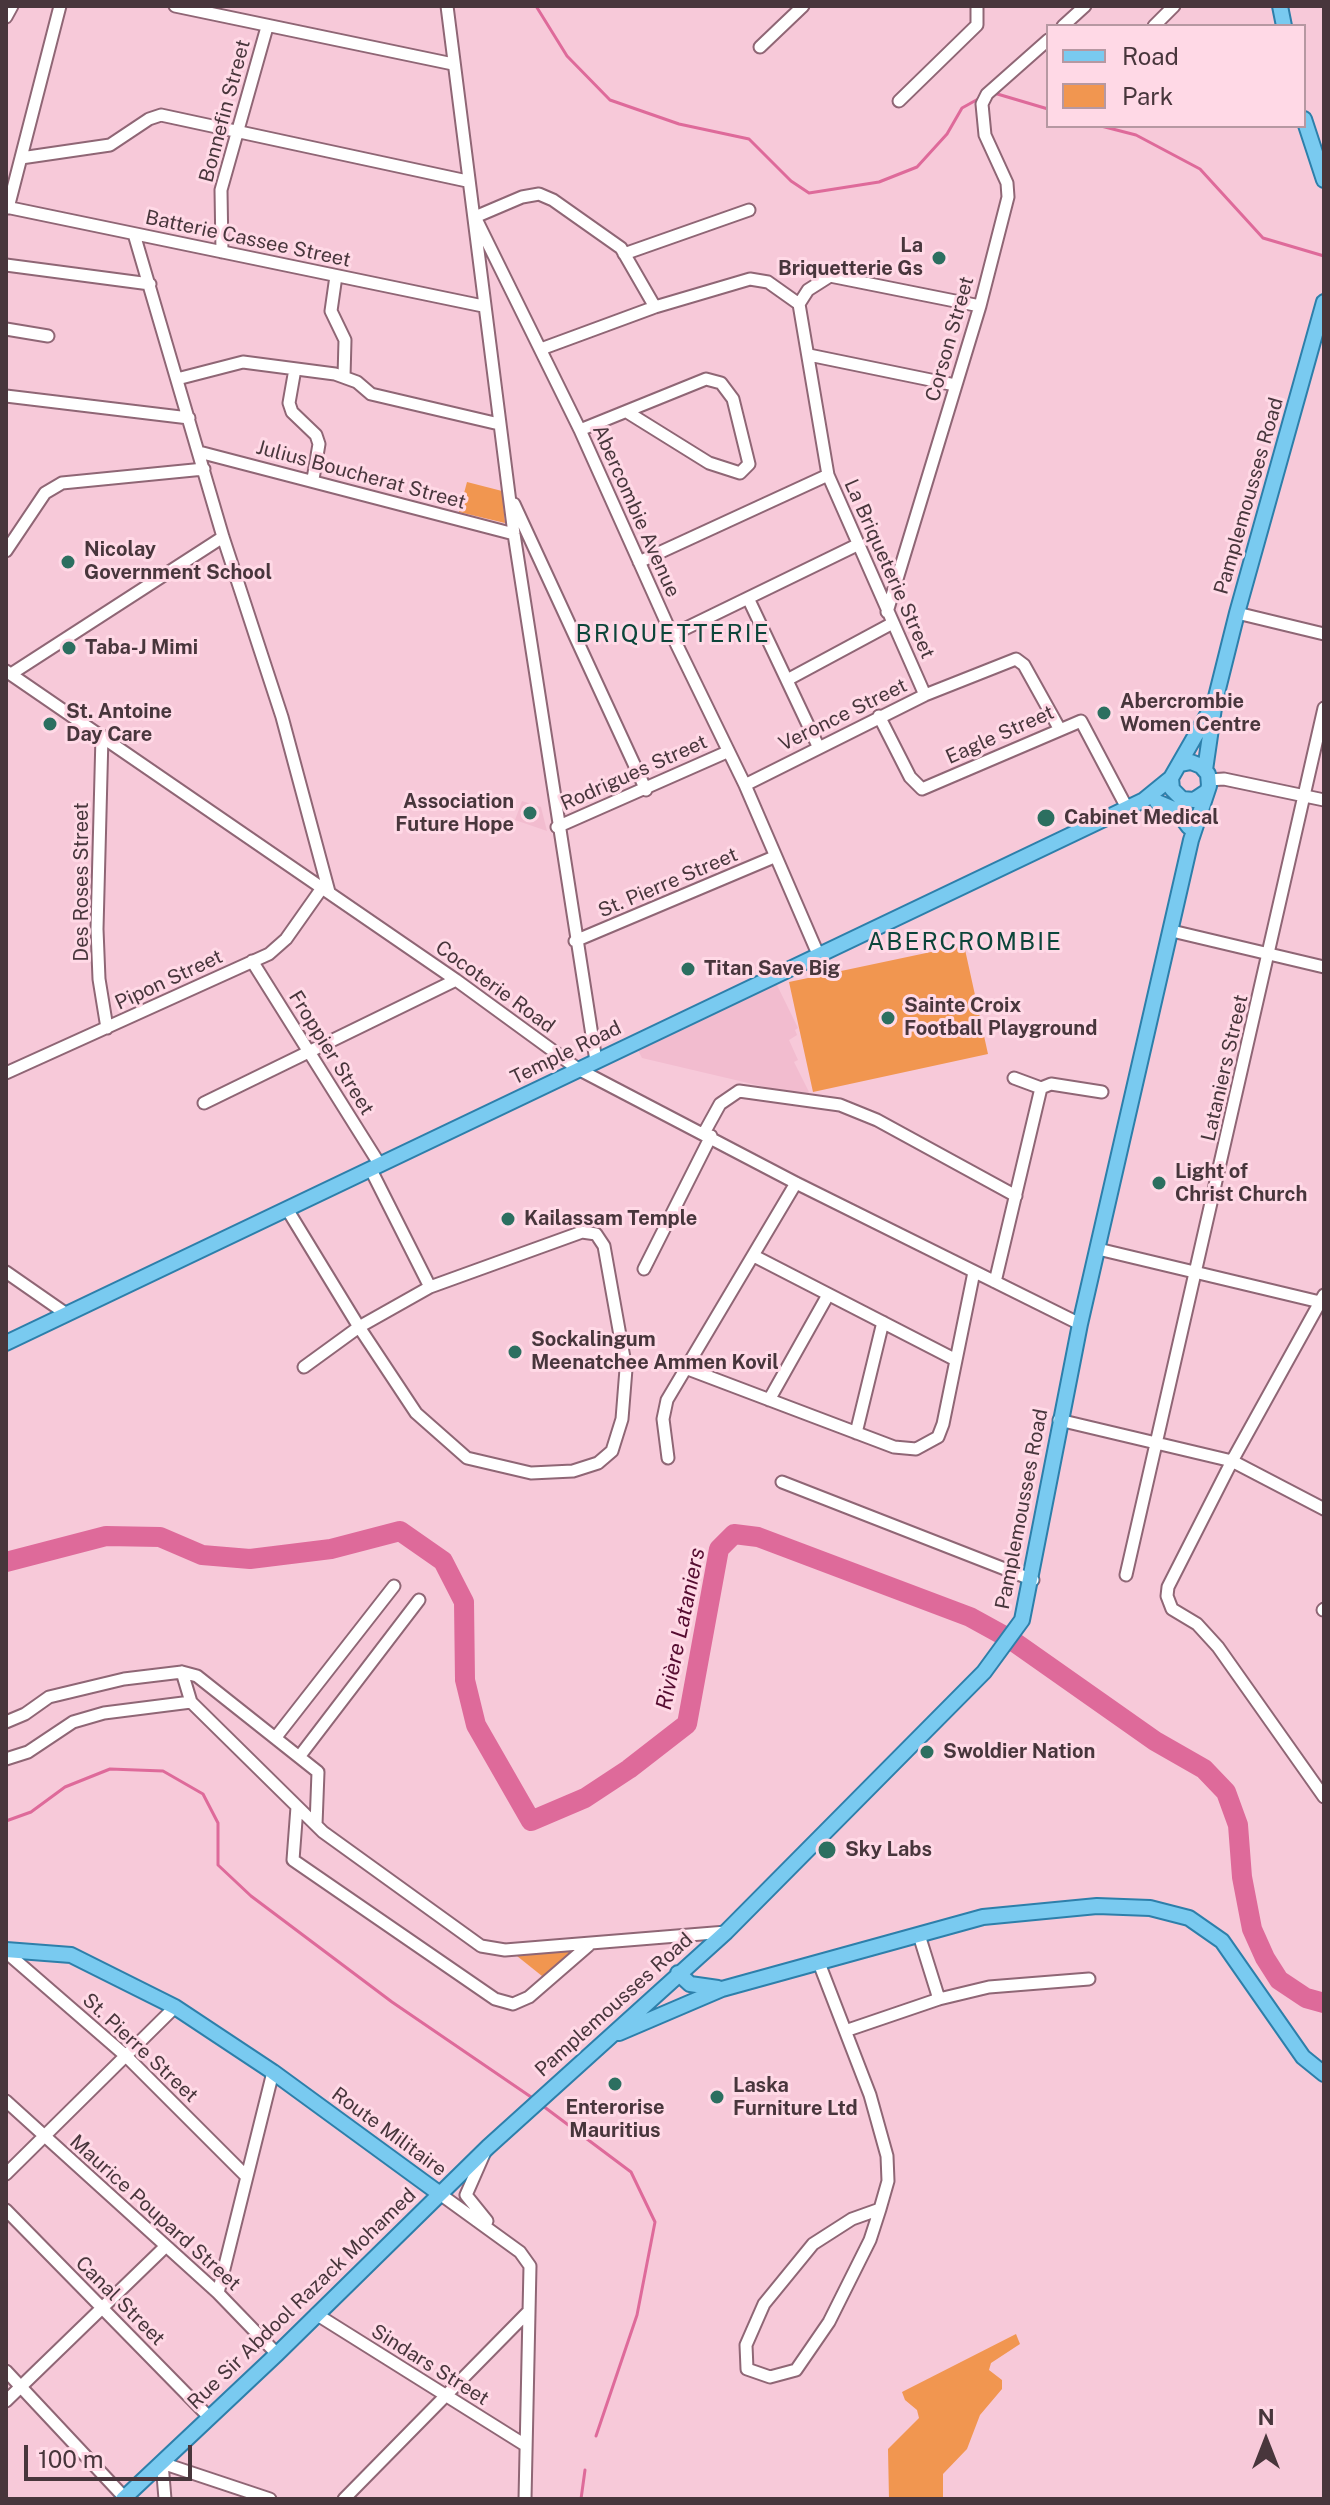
<!DOCTYPE html>
<meta charset="utf-8">
<style>
body{margin:0}
#map{position:relative;width:1330px;height:2505px;overflow:hidden;background:#f7c9d9;font-family:"Public Sans",sans-serif}
canvas{display:block}
.frame{position:absolute;inset:0;border:8px solid #48363c;pointer-events:none}
.legend{position:absolute;left:1046px;top:24px;width:260px;height:104px;box-sizing:border-box;background:#ffd9e6;border:2px solid #b698a2;margin:0;padding:10px 14px;list-style:none;font-size:24px;color:#48363c}
.legend li{display:flex;align-items:center;gap:16px;height:40px}
.legend b{width:40px;border:2px solid #b698a2}
.north{position:absolute;left:1226px;top:2401px;width:80px;height:80px;-webkit-text-stroke:6px #ffd9e6;paint-order:stroke;rotate:0deg;font-size:22px;font-weight:700;line-height:32px;text-align:center;color:#48363c}
.north::after{content:'';display:block;margin:auto;width:28px;height:36px;background:#48363c;clip-path:polygon(50% 0,100% 100%,50% 72%,0 100%)}
.scale{position:absolute;left:24px;top:2445px;width:168px;height:36px;box-sizing:border-box;border:4px solid #48363c;border-top:0;padding-left:10px;font-size:24px;line-height:28px;white-space:nowrap;color:#48363c;-webkit-text-stroke:6px #ffd9e6;paint-order:stroke}
</style>
<div id="map">
<canvas width="1330" height="2505"></canvas>
<div class="frame"></div>
<ul class="legend">
<li><b style="height:10px;background:#79caf0"></b>Road</li>
<li><b style="height:22px;background:#f19650"></b>Park</li>
</ul>
<div class="north">N</div>
<div class="scale">100 m</div>
</div>
<script>
const g = document.querySelector('canvas').getContext('2d');
g.lineJoin = 'round';
function fill(path, color) { g.fillStyle = color; g.fill(path, 'evenodd'); }
const poly = rows => new Path2D(rows.map(r => 'M' + r).join(''));
function strokePath(path, color, width, dash) { g.strokeStyle = color; g.lineWidth = width; g.lineCap = dash ? 'butt' : 'round'; g.setLineDash(dash || []); g.stroke(path); }
function label(font, color, halo, rows, align = 'center') {
  g.font = font + ' "Public Sans",sans-serif'; g.lineWidth = 6; g.setLineDash([]); g.textBaseline = 'middle'; g.strokeStyle = halo; g.fillStyle = color; for (const [text, x, y, turn = 0] of rows) {
    g.save(); g.translate(x, y); g.rotate((+turn || 0) * Math.PI / 180); g.textAlign = isNaN(turn) ? turn : align; if (halo) g.strokeText(text, 0, 0); g.fillText(text, 0, 0); g.restore();
  }
}
fill(poly([
 [522,801,541,807,547,831,515,820],
 [776,983,798,1028,795,1030,797,1035,789,1040,798,1060,794,1062,812,1098,642,1058,638,1050]
]), '#f2bccf');
fill(poly([
 [467,482,502,491,505,523,459,512],
 [964,945,988,1054,813,1092,789,982],
 [569,1951,574,1952,547,1980,517,1956],
 [1016,2334,1020,2344,991,2363,989,2370,1002,2380,1002,2389,980,2415,967,2449,943,2474,943,2499,889,2499,888,2449,919,2418,917,2410,905,2400,902,2392]
]), '#f19650');
strokePath(poly([
 [536,6,567,56,610,100,679,124,749,139,791,181,809,193,879,182,917,167,947,134,962,108,980,98],
 [994,93,1048,109],
 [1101,126,1136,135,1200,169,1263,238,1324,256],
 [6,1821,31,1812,65,1787,110,1769,163,1771,203,1794,218,1823,218,1865,251,1896,392,2002,534,2099],
 [543,2106,631,2172,655,2222,637,2315,596,2436],
 [581,2499,585,2470]
]), '#de6a9a', 3);
strokePath(poly([
 [6,1562,106,1536,160,1537,202,1555,250,1559,331,1549,400,1531,443,1561,464,1602,465,1680,476,1725,531,1821,585,1798,629,1769,687,1724,719,1549,734,1534,758,1537,970,1617,1010,1639,1155,1741,1204,1769,1226,1792,1238,1825,1242,1877,1252,1929,1265,1958,1279,1980,1306,1998,1324,2003]
]), '#de6a9a', 20);
const minor = poly([
 [175,6,453,64],
 [447,6,514,534,596,1061],
 [6,17,12,6],
 [1063,26,1085,6],
 [1154,26,1174,6],
 [760,47,803,6],
 [899,101,977,25,977,6],
 [21,158,110,145,149,119,161,115,467,181],
 [6,207,483,306],
 [8,208,60,6],
 [134,234,223,537,282,717,329,892],
 [222,252,221,190,267,27],
 [624,254,749,210],
 [6,265,150,284],
 [336,276,331,311,345,340,344,377],
 [799,304,808,290,830,276,980,306],
 [655,307,621,248,553,200,539,194,522,197,475,217,580,430,672,635,745,785,818,954],
 [6,329,48,336],
 [541,349,655,307,750,279,768,282,799,304,828,475,925,695],
 [809,355,955,385],
 [295,369,289,403,292,412,316,435,319,444,313,479],
 [177,379,243,362,335,374,357,382,371,394,499,424],
 [6,396,189,418],
 [580,430,706,379,721,383,733,399,749,464,740,473,709,463,627,412],
 [199,452,514,534],
 [514,504,646,790],
 [6,551,45,493,62,483,204,469],
 [639,562,828,475],
 [748,598,818,746],
 [887,612,980,306,1008,197,1007,183,985,135,982,104,987,94,1048,40],
 [1237,613,1324,634],
 [672,635,859,544],
 [6,671,456,980,578,1069,796,1183,1080,1324],
 [11,674,223,537],
 [787,680,891,624],
 [879,716,910,777,922,789,1081,721,1127,808],
 [102,736,97,929,99,979,107,1028],
 [1209,780,1224,779,1324,800],
 [745,785,925,695,1016,659,1024,665,1059,728],
 [557,827,727,752],
 [1172,931,1324,967],
 [575,941,774,857],
 [252,961,380,1165],
 [6,1073,269,954,286,939,322,888],
 [1014,1078,1041,1088],
 [204,1103,456,980],
 [704,1133,720,1104,739,1091,840,1105,877,1120,1016,1196],
 [371,1170,430,1287],
 [287,1209,359,1327,416,1413,467,1458,531,1473,573,1471,598,1463,612,1451,622,1419,626,1369,604,1246,596,1234,582,1232,430,1287,359,1327,304,1367],
 [1098,1249,1320,1302],
 [754,1256,954,1359],
 [644,1269,711,1136],
 [6,1272,65,1313],
 [995,1282,1041,1088,1051,1084,1102,1092],
 [1324,1295,1232,1461,1168,1587,1167,1596,1172,1609,1197,1624,1218,1647,1324,1797],
 [688,1369,894,1447,916,1449,938,1437,943,1424,974,1272],
 [769,1400,828,1295],
 [1059,1420,1232,1461,1324,1509],
 [856,1433,883,1322],
 [668,1458,663,1419,667,1400,796,1183],
 [782,1482,1033,1580],
 [1126,1575,1324,708],
 [1323,1610,1324,1609],
 [182,1672,191,1702,323,1832,481,1946,505,1950,726,1932],
 [6,1722,25,1714,49,1697,124,1679,182,1672,197,1676,318,1772,316,1825],
 [276,1737,394,1586],
 [299,1757,419,1600],
 [6,1759,28,1752,73,1722,104,1713,191,1702],
 [297,1807,293,1860,495,1999,513,2004,529,1997,589,1945],
 [919,1935,939,1999],
 [6,1952,126,2056,245,2175],
 [819,1963,870,2095,887,2156,888,2181,880,2209,870,2240,829,2322,796,2370,770,2377,747,2369,746,2345,764,2304,813,2244,852,2219,880,2209],
 [848,2030,939,1999,989,1987,1089,1979],
 [6,2101,218,2293,277,2354],
 [484,2154,466,2195,487,2221],
 [6,2174,175,2007],
 [440,2194,520,2252,530,2266,525,2499],
 [6,2210,209,2417],
 [218,2293,273,2072],
 [316,2314,525,2445],
 [6,2371,124,2497],
 [6,2401,166,2246],
 [165,2499,162,2463,270,2499],
 [344,2499,527,2313]
]);
const major = poly([
 [1280,6,1284,26],
 [1304,119,1324,180],
 [1205,770,1215,701,1237,613,1324,302],
 [1206,792,1194,800,1182,799,1172,789,1171,778,1209,712],
 [1157,802,1176,810,1189,827],
 [6,1343,1144,800,1171,778],
 [6,1950,71,1955,175,2007,273,2072,440,2194],
 [678,1973,690,1984,718,1988],
 [619,2033,722,1989,983,1917,1097,1906,1150,1908,1189,1918,1222,1941,1303,2057,1324,2074],
 [123,2499,277,2354,488,2147,726,1932,984,1672,1022,1620,1080,1324,1191,840,1209,786,1208,774,1201,766,1191,762,1181,764]
]);
strokePath(minor, '#8f6675', 15);
strokePath(major, '#2d7faa', 18);
strokePath(minor, '#fff', 11);
strokePath(major, '#79caf0', 14);
for (const [x, y, r, color] of [
 [939,258,8,"#2c6f60"],
 [68,562,8,"#2c6f60"],
 [69,648,8,"#2c6f60"],
 [1104,713,8,"#2c6f60"],
 [50,724,8,"#2c6f60"],
 [530,813,8,"#2c6f60"],
 [1046,818,10,"#2c6f60"],
 [688,969,8,"#2c6f60"],
 [888,1018,8,"#2c6f60"],
 [1159,1183,8,"#2c6f60"],
 [508,1219,8,"#2c6f60"],
 [515,1352,8,"#2c6f60"],
 [927,1752,8,"#2c6f60"],
 [827,1850,10,"#2c6f60"],
 [615,2084,8,"#2c6f60"],
 [717,2097,8,"#2c6f60"]
]) { const dot = new Path2D(); dot.arc(x, y, r, 0, 2 * Math.PI); g.fillStyle = color; g.fill(dot); strokePath(dot, '#ffd9e6', 3); }
label('20px', '#48363c', '#ffd9e6', [
 ["Bonnefin Street",225,111,-75],
 ["Batterie Cassee Street",248,239,12],
 ["Corson Street",950,339,-74],
 ["Julius Boucherat Street",361,475,15],
 ["Pamplemousses Road",1249,496,-74],
 ["Abercombie Avenue",636,511,66],
 ["La Briqueterie Street",889,569,66],
 ["Veronce Street",843,715,-26],
 ["Eagle Street",1000,735,-24],
 ["Rodrigues Street",634,773,-24],
 ["Des Roses Street",82,882,-90],
 ["St. Pierre Street",668,883,-23],
 ["Pipon Street",169,980,-25],
 ["Cocoterie Road",495,987,36],
 ["Froppier Street",331,1053,58],
 ["Temple Road",566,1053,-26],
 ["Lataniers Street",1225,1068,-77],
 ["Pamplemousses Road",1022,1509,-79],
 ["Pamplemousses Road",614,2005,-42],
 ["St. Pierre Street",140,2048,43],
 ["Route Militaire",389,2132,36],
 ["Maurice Poupard Street",155,2213,42],
 ["Rue Sir Abdool Razack Mohamed",302,2299,-44],
 ["Canal Street",120,2301,45],
 ["Sindars Street",430,2365,32]
]);
label('bold 20px', '#48363c', '#ffd9e6', [
 ["La",923,246,"right"],
 ["Briquetterie Gs",923,269,"right"],
 ["Nicolay",84,550],
 ["Government School",84,573],
 ["Taba-J Mimi",85,648],
 ["Abercrombie",1120,702],
 ["Women Centre",1120,725],
 ["St. Antoine",66,712],
 ["Day Care",66,735],
 ["Association",514,802,"right"],
 ["Future Hope",514,825,"right"],
 ["Cabinet Medical",1064,818],
 ["Titan Save Big",704,969],
 ["Sainte Croix",904,1006],
 ["Football Playground",904,1029],
 ["Light of",1175,1172],
 ["Christ Church",1175,1195],
 ["Kailassam Temple",524,1219],
 ["Sockalingum",531,1340],
 ["Meenatchee Ammen Kovil",531,1363],
 ["Swoldier Nation",943,1752],
 ["Sky Labs",845,1850],
 ["Laska",733,2086],
 ["Furniture Ltd",733,2109],
 ["Enterorise",615,2108,"center"],
 ["Mauritius",615,2131,"center"]
], 'left');
label('italic 22px', '#560c31', '#ffd9e6', [
 ["Rivière Lataniers",681,1629,-78]
]);
g.letterSpacing = '2px';
label('24px', '#0c453a', '#ffd9e6', [
 ["BRIQUETTERIE",673,635],
 ["ABERCROMBIE",965,943]
]);
g.letterSpacing = '0px';
</script>
